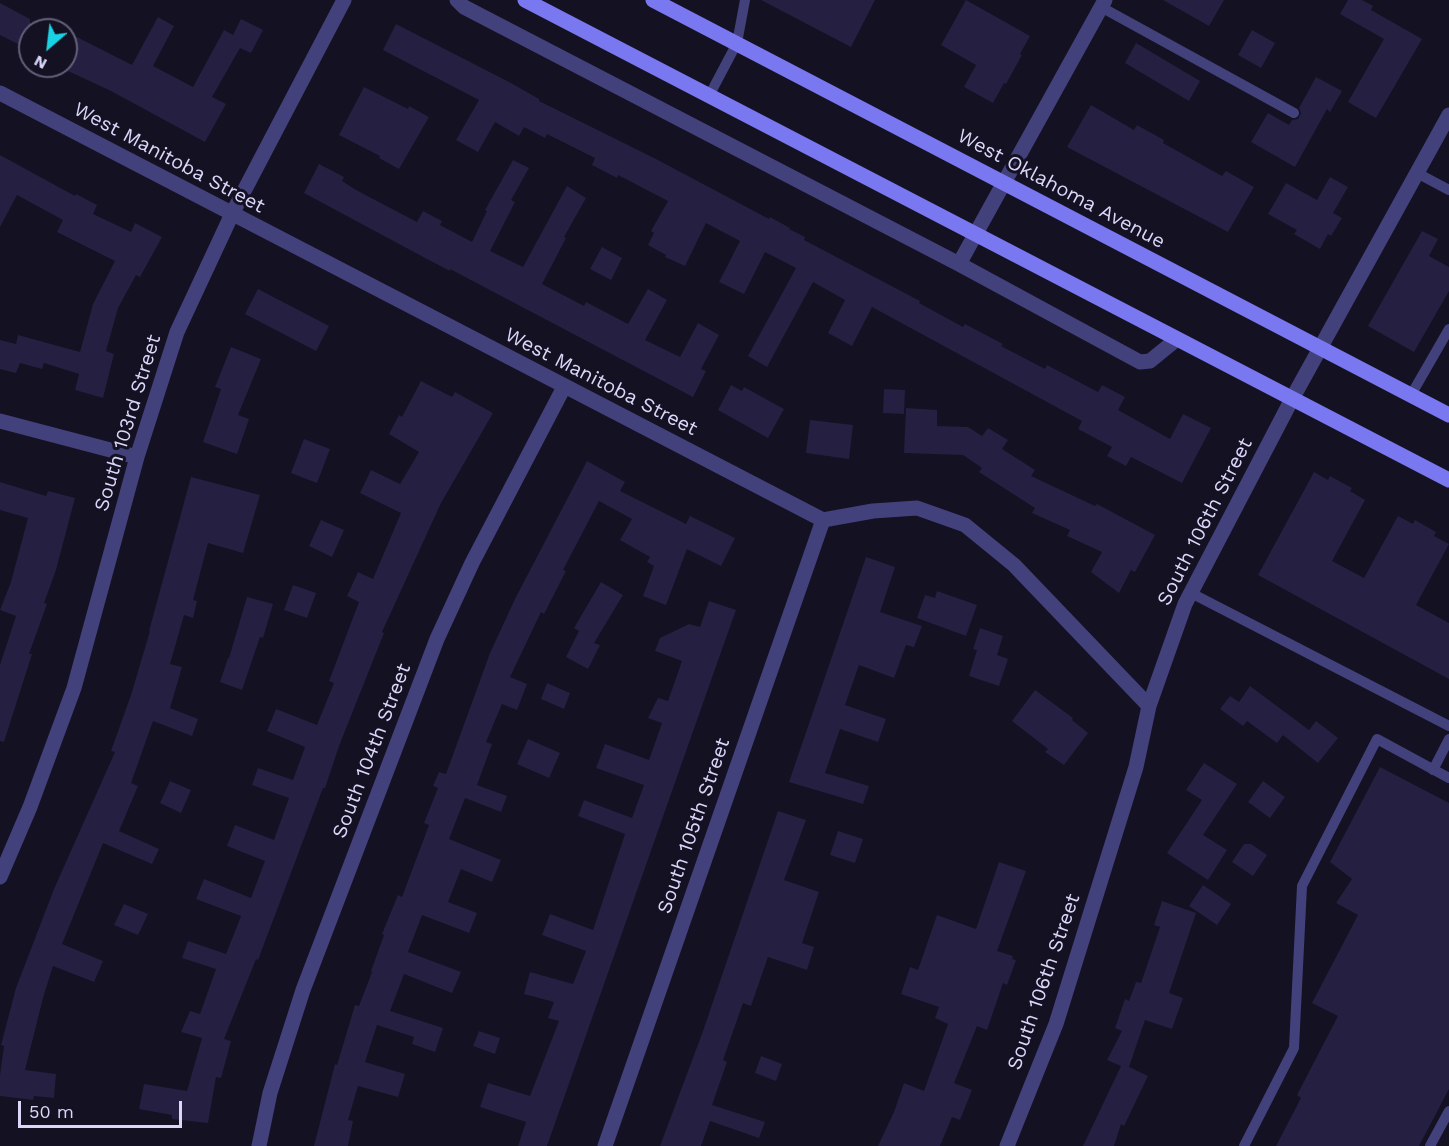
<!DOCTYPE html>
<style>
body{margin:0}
#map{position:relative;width:1449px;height:1146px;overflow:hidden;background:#141122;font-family:"Work Sans",sans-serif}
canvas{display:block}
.north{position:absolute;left:18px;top:18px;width:60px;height:60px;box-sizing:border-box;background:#141122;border:2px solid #636079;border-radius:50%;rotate:208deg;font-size:16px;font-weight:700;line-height:24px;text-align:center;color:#dad7fb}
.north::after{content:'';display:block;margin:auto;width:21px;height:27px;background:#19d2e4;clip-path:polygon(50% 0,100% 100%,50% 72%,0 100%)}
.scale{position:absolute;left:18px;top:1101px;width:164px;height:27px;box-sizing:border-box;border:3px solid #dad7fb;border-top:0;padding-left:8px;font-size:18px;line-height:21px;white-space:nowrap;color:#dad7fb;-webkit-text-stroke:4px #141122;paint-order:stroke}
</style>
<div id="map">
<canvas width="1449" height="1146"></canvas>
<div class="north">N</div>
<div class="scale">50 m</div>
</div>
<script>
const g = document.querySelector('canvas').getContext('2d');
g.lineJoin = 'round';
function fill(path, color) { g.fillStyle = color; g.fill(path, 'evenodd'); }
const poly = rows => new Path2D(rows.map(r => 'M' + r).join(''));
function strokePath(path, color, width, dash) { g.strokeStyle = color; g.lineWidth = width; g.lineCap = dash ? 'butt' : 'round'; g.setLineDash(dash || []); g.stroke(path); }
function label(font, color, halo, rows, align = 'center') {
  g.font = font + ' "Work Sans",sans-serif'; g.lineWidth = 6; g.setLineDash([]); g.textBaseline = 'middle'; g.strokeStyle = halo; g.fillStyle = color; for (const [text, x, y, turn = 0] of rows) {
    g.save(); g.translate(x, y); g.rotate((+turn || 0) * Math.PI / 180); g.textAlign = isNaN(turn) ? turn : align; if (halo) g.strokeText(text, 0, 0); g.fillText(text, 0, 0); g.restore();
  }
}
fill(poly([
 [761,0,875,0,851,47],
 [966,0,1030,36,1020,54,1022,55,1006,84,1004,83,993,103,964,87,976,65,941,45],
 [1163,0,1224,0,1209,26],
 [1348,0,1362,0,1373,6,1371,10,1422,39,1376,118,1348,102,1384,39,1340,14],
 [0,3,30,19,30,50,0,35],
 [158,17,174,26,153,66,193,87,224,30,233,35,241,19,263,30,251,53,240,48,212,97,226,104,205,142,111,91,66,70,66,34,74,38,75,36,132,65],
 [396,24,511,83,539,99,539,101,654,158,769,219,770,217,790,228,789,229,805,237,804,240,920,301,919,303,963,327,965,324,1003,344,1001,346,1045,369,1047,365,1098,392,1102,385,1125,397,1118,410,1170,439,1183,414,1211,428,1182,483,1133,458,1131,457,1126,466,1107,456,1112,447,1078,429,1082,421,872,307,852,346,828,333,845,300,813,282,767,367,748,356,796,268,765,252,744,294,719,282,740,241,706,223,685,266,665,257,666,255,648,245,654,233,651,231,668,201,618,175,617,178,592,165,595,158,547,134,545,138,524,127,519,136,495,122,478,152,456,140,479,100,383,50],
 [1252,30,1275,43,1261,68,1238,55],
 [1136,43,1200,81,1189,101,1125,63],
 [1316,77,1342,91,1330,112,1327,109,1295,167,1251,142,1268,113,1289,125,1292,120,1298,119,1301,113,1299,108],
 [364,87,408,109,409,106,429,117,399,169,379,158,380,156,339,135],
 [1091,105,1134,130,1137,125,1164,140,1163,143,1222,176,1226,171,1254,187,1228,232,1067,147],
 [0,155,75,196,76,194,97,205,93,214,131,232,135,223,162,237,140,277,136,275,118,308,106,351,114,354,103,398,75,390,79,374,44,363,42,369,20,363,16,373,0,369,0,340,16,344,18,335,80,352,93,304,115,261,57,232,63,220,17,195,0,227],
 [513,160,529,168,511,200,515,202,490,251,523,267,567,186,586,198,564,237,566,238,542,284,584,306,586,302,628,324,648,289,667,300,645,340,680,357,698,323,719,335,701,369,706,371,693,397,450,269,450,271,427,259,304,193,319,164,344,177,342,181,356,190,417,222,423,211,442,221,440,225,472,242,487,211,485,210],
 [1330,177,1348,187,1333,213,1342,218,1331,236,1328,234,1320,249,1294,234,1297,230,1268,214,1286,183,1317,200],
 [1422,231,1438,239,1429,256,1449,267,1449,291,1414,352,1368,326],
 [602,247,622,258,611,280,590,269],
 [258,289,329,326,316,351,245,314],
 [231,347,261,359,238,415,249,419,237,454,203,442,221,389,215,387],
 [421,381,452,397,455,392,493,413,441,503,382,632,384,633,339,746,325,788,323,788,258,960,256,959,224,1039,231,1041,221,1078,216,1077,208,1123,172,1119,172,1115,139,1109,144,1084,187,1091,202,1038,181,1032,190,1011,200,1014,216,969,182,958,188,941,226,954,241,916,196,899,204,879,251,898,265,861,227,846,235,825,274,840,289,798,252,785,258,768,293,780,305,747,267,731,276,709,317,725,334,683,329,681,359,602,347,596,358,572,373,579,401,513,360,493,371,470,400,484,419,452,389,434,399,415,402,417],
 [731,385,742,391,744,387,784,409,768,438,718,410],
 [884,389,905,390,904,414,883,413],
 [906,408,937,410,937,426,968,427,982,436,988,428,1008,440,1002,449,1035,470,1031,476,1095,506,1097,504,1155,535,1135,572,1131,570,1119,593,1091,572,1102,552,1067,536,1070,530,1032,513,1035,508,979,472,982,468,963,455,904,453],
 [810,420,853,425,849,459,806,453],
 [304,439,330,449,317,483,291,473],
 [587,461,625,482,620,491,686,524,690,516,735,538,721,566,687,549,666,605,643,596,654,566,647,562,650,557,620,540,632,519,599,501,563,570,566,571,544,614,541,612,510,677,527,684,517,710,502,704,486,742,492,744,477,785,507,796,501,812,465,798,449,839,501,860,492,882,461,869,448,902,477,913,469,933,422,915,408,952,461,972,452,993,404,974,390,1011,443,1028,435,1052,412,1044,414,1037,377,1025,365,1062,405,1074,398,1097,358,1086,348,1120,353,1121,348,1146,314,1146,335,1064,337,1065,355,1005,359,1006,372,972,371,971,384,935,382,934,398,895,402,897,429,825,424,823,438,788,433,786,439,772,446,774,490,653,515,599],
 [1314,472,1328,480,1330,476,1352,488,1350,491,1365,500,1332,561,1364,578,1398,516,1413,524,1415,520,1436,532,1434,536,1449,544,1416,605,1449,623,1449,679,1258,575],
 [191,477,260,495,243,553,208,543,193,600,197,601,193,618,184,615,170,664,182,667,170,708,198,719,192,736,153,721,131,783,138,786,119,831,159,849,152,864,103,843,62,944,103,961,94,982,53,966,43,998,25,1070,56,1074,54,1098,34,1096,33,1100,0,1096,0,1075,4,1046,1,1045,16,988,54,889,115,752,111,751,131,695,150,631,149,631],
 [0,482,46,496,48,491,75,498,56,570,44,603,47,604,29,654,32,654,4,742,0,741,0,665,16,616,0,610,11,582,28,518,0,510],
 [321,520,344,530,332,557,309,546],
 [866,557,895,567,880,612,922,626,914,647,906,645,894,678,859,665,845,705,886,719,878,742,840,729,825,773,869,786,863,804,789,782],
 [601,582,623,595,594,643,600,645,588,669,566,657,579,631,574,628],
 [293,585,316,593,307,618,284,610],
 [937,591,977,605,966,636,917,618,925,595,935,598],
 [247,597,273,604,263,638,260,637,242,690,220,682,228,658,229,658],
 [709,601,736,610,721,652,547,1146,518,1146,526,1122,480,1107,488,1083,530,1096,559,1021,548,1018,554,1002,524,994,530,972,573,984,586,951,542,935,550,914,593,930,625,834,578,816,584,800,632,818,644,785,596,768,605,744,649,760,662,723,648,718,658,698,668,701,682,661,655,651,660,638,689,624,700,627],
 [980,628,1003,636,997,655,1008,659,999,686,969,676,977,650,973,649],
 [547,683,570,693,564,709,541,699],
 [1250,686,1309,730,1316,721,1338,738,1318,763,1283,735,1277,743,1247,721,1243,726,1220,709,1230,696,1239,702],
 [1035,690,1073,718,1072,720,1088,733,1064,765,1045,752,1048,749,1012,721],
 [528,739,560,753,549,778,517,764],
 [1204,763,1237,784,1203,835,1227,850,1208,880,1167,853,1202,800,1186,790],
 [1380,767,1449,803,1449,1089,1419,1146,1276,1146,1301,1098,1297,1095,1338,1016,1312,1003,1358,915,1336,903,1352,879,1330,862],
 [170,781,191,790,181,813,160,803],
 [1263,781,1285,797,1270,818,1248,802],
 [778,811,806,820,784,880,819,892,802,943,814,947,807,970,768,957,751,1006,743,1003,723,1060,727,1062,712,1105,765,1122,759,1138,710,1121,701,1146,660,1146,703,1031],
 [838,831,863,839,855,863,830,855],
 [1244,844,1251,844,1267,855,1253,876,1232,862],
 [999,862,1026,871,997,951,1013,956,1012,959,1016,960,1007,985,1003,983,987,1030,977,1026,954,1083,972,1090,960,1120,952,1117,940,1146,878,1146,894,1112,904,1083,924,1091,948,1024,935,1018,939,1007,901,994,910,967,918,970,937,915,976,929],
 [1203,885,1231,904,1217,925,1189,906],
 [1162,901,1196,913,1169,993,1183,998,1172,1029,1145,1020,1129,1067,1148,1076,1124,1126,1121,1124,1114,1146,1083,1146,1121,1066,1107,1060,1122,1031,1115,1028,1125,999,1129,1001,1136,982,1141,983,1160,927,1154,925],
 [124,904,148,914,138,935,114,925],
 [479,1031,500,1038,495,1054,473,1046],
 [761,1056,782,1064,776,1081,755,1073]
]), '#251f41');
strokePath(poly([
 [1101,7,1294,113],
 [709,96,737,43,745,0],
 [1417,173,1449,190],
 [1411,395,1449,329],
 [1191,593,1449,726],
 [1433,770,1449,739],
 [1244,1146,1294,1048,1302,886,1377,739,1449,778],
 [1430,1146,1449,1111]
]), '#42417c', 10);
strokePath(poly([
 [457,0,464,7,959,264,1140,362,1150,361,1177,339],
 [0,93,823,520,873,511,917,508,965,525,1014,565,1149,706],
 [959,264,1105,0],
 [0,421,137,457],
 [0,877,30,807,74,688,137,457,177,332,232,214,344,0],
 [259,1146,270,1093,303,990,437,639,472,563,564,387],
 [605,1146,823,520],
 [1007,1146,1056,1024,1136,767,1149,706,1185,604,1292,399,1449,115]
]), '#42417c', 15);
strokePath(poly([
 [525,0,1449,480],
 [653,0,1449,415]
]), '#7a78f0', 15);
label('20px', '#dad7fb', '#141122', [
 ["West Manitoba Street",169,158,28],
 ["West Oklahoma Avenue",1061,189,28],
 ["West Manitoba Street",601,382,27],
 ["South 103rd Street",128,423,-73],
 ["South 106th Street",1205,522,-63],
 ["South 104th Street",372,751,-69],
 ["South 105th Street",694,826,-71],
 ["South 106th Street",1044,982,-71]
]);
</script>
